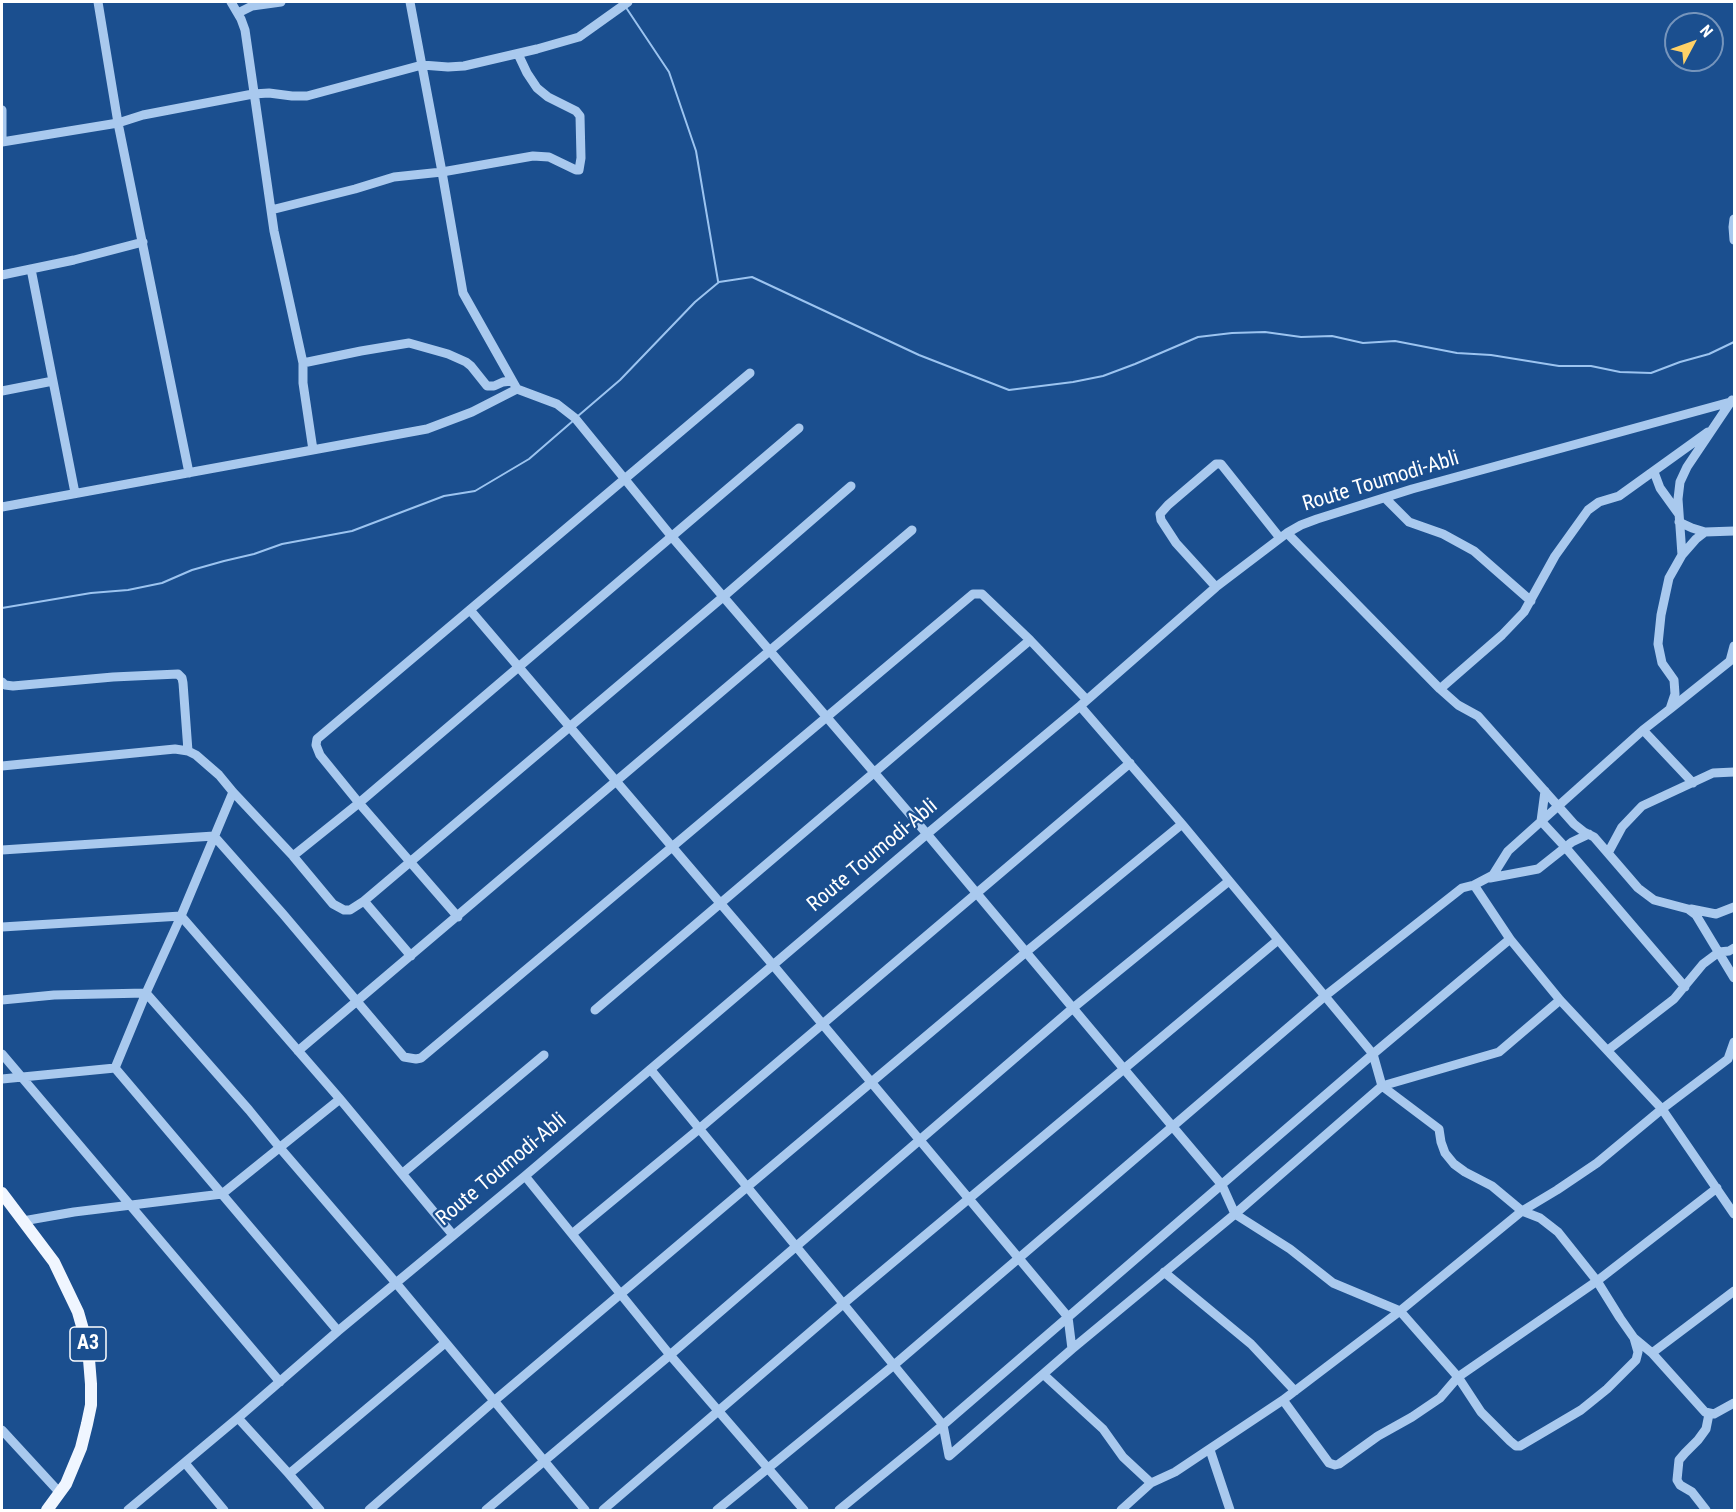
<!DOCTYPE html>
<style>
body{margin:0}
#map{position:relative;width:1736px;height:1512px;overflow:hidden;background:#1b4f8f;font-family:"Roboto Condensed",sans-serif}
canvas{display:block}
.frame{position:absolute;inset:0;border:3px solid #fff;pointer-events:none}
.north{position:absolute;left:1664px;top:12px;width:60px;height:60px;box-sizing:border-box;background:#1b4f8f;border:2px solid #7695bc;border-radius:50%;rotate:49deg;font-size:16px;font-weight:700;line-height:24px;text-align:center;color:#fff}
.north::after{content:'';display:block;margin:auto;width:21px;height:27px;background:#ffd166;clip-path:polygon(50% 0,100% 100%,50% 72%,0 100%)}
</style>
<div id="map">
<canvas width="1736" height="1512"></canvas>
<div class="frame"></div>
<div class="north">N</div>
</div>
<script>
const g = document.querySelector('canvas').getContext('2d');
g.lineJoin = 'round';
const poly = rows => new Path2D(rows.map(r => 'M' + r).join(''));
function strokePath(path, color, width, dash) { g.strokeStyle = color; g.lineWidth = width; g.lineCap = dash ? 'butt' : 'round'; g.setLineDash(dash || []); g.stroke(path); }
function label(font, color, halo, rows, align = 'center') {
  g.font = font + ' "Roboto Condensed",sans-serif'; g.lineWidth = 4.5; g.setLineDash([]); g.textBaseline = 'middle'; g.strokeStyle = halo; g.fillStyle = color; for (const [text, x, y, turn = 0] of rows) {
    g.save(); g.translate(x, y); g.rotate((+turn || 0) * Math.PI / 180); g.textAlign = isNaN(turn) ? turn : align; if (halo) g.strokeText(text, 0, 0); g.fillText(text, 0, 0); g.restore();
  }
}
strokePath(poly([
 [625,6,669,72,696,151,718,281],
 [578,416,620,380,695,302,719,282,752,277,919,355,1009,390,1073,382,1103,376,1135,364,1198,337,1232,333,1265,332,1301,337,1332,336,1363,343,1395,341,1457,353,1491,355,1559,366,1591,366,1620,372,1651,373,1680,362,1709,354,1734,342],
 [2,608,91,593,128,590,162,583,192,570,224,561,254,554,282,544,352,531,444,496,475,491,529,459,574,420]
]), '#9cc4f0', 2);
strokePath(poly([
 [98,2,118,123,189,473],
 [231,2,241,19,245,30,274,231,303,363,303,383,313,450],
 [410,2,442,172,463,293,517,389,557,404,575,418,672,537,927,834,1124,1069,1222,1185,1235,1214,1290,1249,1333,1283,1400,1311,1458,1377,1597,1281,1558,1232,1540,1218,1522,1211,1492,1186,1465,1172,1454,1164,1445,1153,1441,1142,1439,1129,1382,1086,1373,1054,1182,824,1080,706],
 [238,13,252,6,281,2],
 [2,110,2,137],
 [2,142,118,123,143,115,253,94,269,93,292,96,307,96,422,65,448,67,464,66,537,49,579,37,628,2],
 [271,210,355,189,394,177,442,172,533,156,549,157,576,170,579,170,581,158,580,116,576,111,548,97,537,88,527,73,518,54],
 [1734,219,1733,227,1734,240],
 [31,269,75,493],
 [2,275,74,260,143,242],
 [303,363,361,351,409,343,448,354,466,362,471,366,487,386,494,386,503,382,512,381],
 [2,391,53,381],
 [1732,400,1687,467,1680,482,1678,499,1682,555,1669,578,1661,615,1658,644,1662,663,1674,680,1675,694,1670,709,1643,730,1508,851,1493,875,1474,885,1510,939,1560,1000,1662,1109,1728,1059,1734,1042],
 [1654,472,1660,488,1678,513],
 [1385,498,1409,522,1443,534,1474,551,1531,601],
 [2,507,427,429,472,412,517,389],
 [1679,522,1692,528,1705,532],
 [1287,533,1440,689,1458,705,1478,716,1574,824,1584,832,1594,837,1638,888,1654,900,1688,909,1696,915,1734,978],
 [1682,555,1696,539,1705,532,1734,531],
 [1216,587,1176,543,1161,520,1160,514,1168,505,1216,464,1221,464,1280,538],
 [470,610,773,965,1068,1317,1072,1349],
 [2,682,5,685,13,686,113,677,178,674,182,678,183,683,188,751],
 [1440,689,1502,635,1524,612,1555,556,1588,510,1599,502,1619,496,1708,432],
 [1670,709,1730,661,1734,646],
 [1643,730,1693,783],
 [2,766,175,749,188,751,196,755,219,775,233,792,293,856,333,904,344,910,350,910,364,901,723,597,851,486],
 [1545,791,1541,821,1566,848,1685,987],
 [2,850,214,836,283,914,404,1057,416,1059,421,1058,973,594,982,594,1030,640,1087,700],
 [1608,853,1622,827,1642,806,1713,773,1734,772],
 [293,856,359,803,799,428],
 [1490,878,1538,869,1572,842,1589,834],
 [364,901,411,956],
 [1691,909,1716,914,1734,907],
 [458,917,359,803,320,755,316,745,317,739,750,373],
 [2,927,181,916,340,1099,453,1235],
 [2,1000,54,995,146,993,249,1110,280,1148,396,1283,585,1510],
 [595,1010,1030,640],
 [1608,1050,1674,999,1703,964,1719,952,1729,951,1734,948],
 [298,1051,912,530],
 [2,1054,280,1382],
 [115,1068,338,1331],
 [115,1068,146,993,181,916,233,792],
 [651,1070,943,1425,949,1456],
 [2,1079,115,1068],
 [403,1173,544,1055],
 [525,1176,670,1355,804,1510],
 [1717,1188,1597,1281,1620,1318,1634,1338,1652,1353,1705,1412,1714,1414,1734,1403],
 [23,1221,74,1212,222,1194,340,1099],
 [572,1234,699,1129,1130,763],
 [1164,1272,1251,1344,1295,1391],
 [1652,1353,1734,1291],
 [1043,1374,1103,1429,1123,1457,1151,1483],
 [1283,1400,1329,1463,1335,1465,1339,1464,1378,1436,1412,1417,1440,1398,1458,1377,1481,1412,1510,1441,1516,1446,1520,1446,1581,1410,1607,1389,1636,1360,1638,1352,1634,1338],
 [238,1418,289,1474,320,1510],
 [2,1430,60,1493],
 [1210,1450,1230,1510],
 [949,1456,1072,1349,1235,1214,1382,1086,1499,1052,1560,1000],
 [185,1463,224,1510],
 [289,1474,445,1343],
 [128,1510,239,1417,338,1331,525,1176,927,834,1080,706,1216,587,1287,533,1301,525,1317,519,1412,489,1734,401],
 [369,1510,494,1401,747,1187,1026,952,1182,824],
 [486,1510,670,1355,1073,1008,1229,881],
 [603,1510,843,1304,1278,940],
 [717,1510,894,1365,1325,996,1462,888,1474,885],
 [839,1510,943,1425,1373,1054,1510,939],
 [1121,1510,1151,1483,1175,1472,1283,1400,1400,1311,1522,1211,1557,1190,1597,1163,1662,1109,1734,1214],
 [1706,1510,1692,1492,1680,1485,1677,1480,1679,1460,1685,1453,1698,1440,1706,1429,1709,1414]
]), '#a9c9ee', 9);
strokePath(poly([
 [2,1193,54,1262,78,1312,88,1347,91,1384,91,1405,87,1424,81,1448,66,1484,47,1510]
]), '#f0f6ff', 12);
for (const [x, y, w] of [
 [88,1344,36]
]) { const box = new Path2D(); box.roundRect(x - w / 2, y - 17, w, 34, 4.5); g.fillStyle = '#1b4f8f'; g.fill(box); strokePath(box, '#fff', 1.5); }
label('bold 20px', '#fff', null, [
 ["A3",88,1344]
]);
label('21px', '#fff', '#1b4f8f', [
 ["Route Toumodi-Abli",1381,482,-17],
 ["Route Toumodi-Abli",873,856,-40],
 ["Route Toumodi-Abli",502,1170,-40]
]);
</script>
